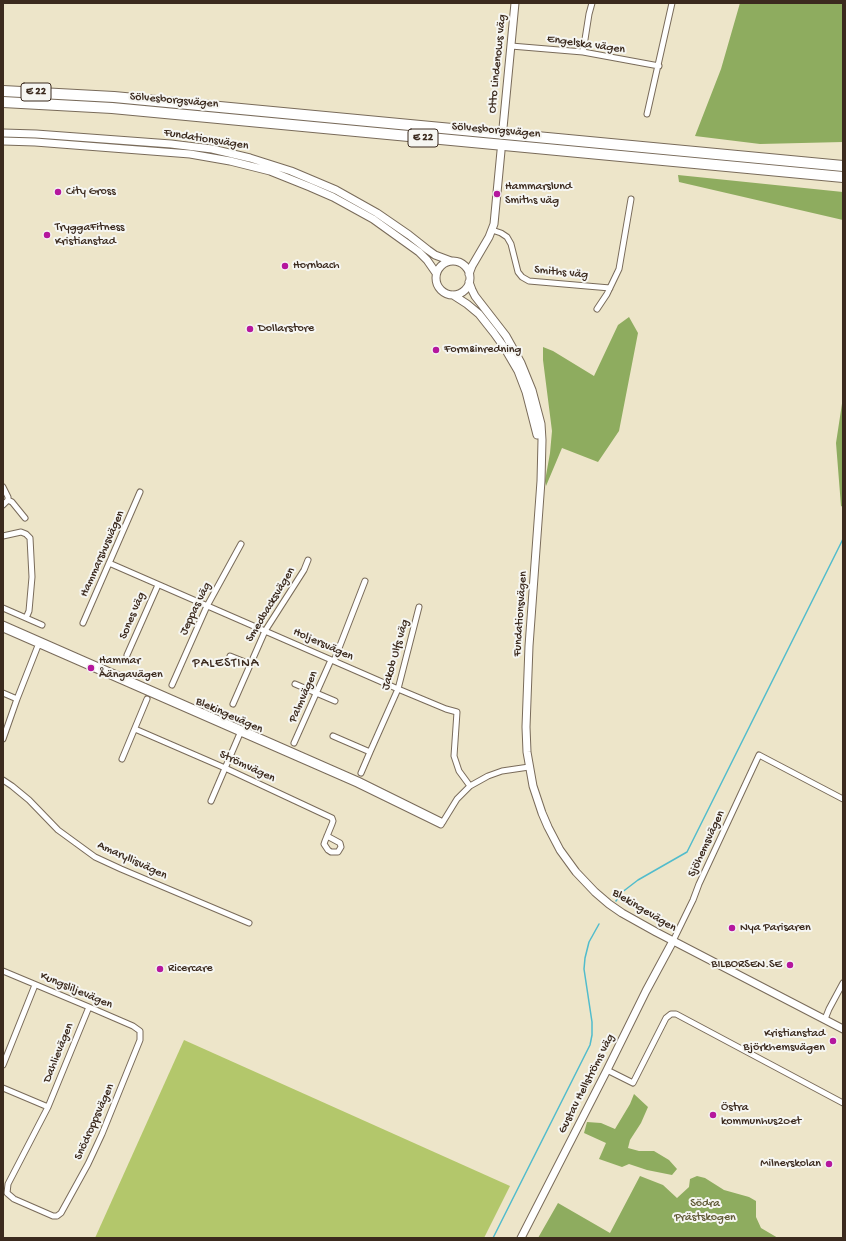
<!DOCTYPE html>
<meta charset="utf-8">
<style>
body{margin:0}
#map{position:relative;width:846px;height:1241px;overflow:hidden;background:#ede5c9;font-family:"Gochi Hand",sans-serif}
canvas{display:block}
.frame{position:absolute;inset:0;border:4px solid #3b2a1e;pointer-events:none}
</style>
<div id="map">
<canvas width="846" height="1241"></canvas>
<div class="frame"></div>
</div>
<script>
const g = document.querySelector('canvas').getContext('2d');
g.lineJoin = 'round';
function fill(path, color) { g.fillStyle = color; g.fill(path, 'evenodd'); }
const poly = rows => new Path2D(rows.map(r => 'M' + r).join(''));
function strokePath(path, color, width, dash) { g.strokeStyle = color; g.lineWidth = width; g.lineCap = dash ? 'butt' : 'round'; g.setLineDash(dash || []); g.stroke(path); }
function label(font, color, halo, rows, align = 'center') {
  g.font = font + ' "Gochi Hand",sans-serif'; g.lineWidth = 4; g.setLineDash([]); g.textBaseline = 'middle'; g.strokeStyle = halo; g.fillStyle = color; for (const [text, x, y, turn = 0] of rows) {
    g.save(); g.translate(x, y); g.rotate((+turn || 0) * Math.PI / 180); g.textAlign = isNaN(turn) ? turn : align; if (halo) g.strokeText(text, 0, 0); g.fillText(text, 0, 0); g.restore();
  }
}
fill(poly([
 [184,1040,510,1186,484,1238,95,1238]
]), '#b3c76b');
fill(poly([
 [740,3,843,3,843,142,760,144,695,136,721,69],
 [678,175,843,192,843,220,679,182],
 [629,317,638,333,619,431,598,462,562,448,546,486,545,481,550,453,552,431,543,360,543,347,553,351,594,376,618,325],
 [843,397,843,507,841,506,836,443],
 [634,1094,648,1107,641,1123,630,1140,628,1148,639,1151,654,1151,669,1160,677,1169,672,1175,647,1170,629,1164,622,1167,599,1159,606,1143,584,1133,587,1122,601,1123,615,1129,630,1104],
 [640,1176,663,1185,677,1198,689,1187,690,1179,697,1176,705,1178,724,1190,749,1197,756,1201,756,1217,761,1228,778,1238,538,1238,558,1203,610,1233]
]), '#8eac5f');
strokePath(poly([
 [616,901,621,893,638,880,687,852,843,539],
 [493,1238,590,1045,592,1035,592,1022,584,969,585,958,589,942,599,924]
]), '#51bccc', 1.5);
const street = poly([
 [511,46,583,52,659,66],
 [583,52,589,14,592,3],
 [647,114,672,3],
 [492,230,501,233,507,237,511,244,518,272,522,277,529,281,610,288],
 [597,309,607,294,619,269,631,199],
 [3,487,8,497,8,500,3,505],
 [8,500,12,502,25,518],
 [3,536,21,532,26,534,30,538,32,577,29,611,26,618],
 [109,563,398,689,446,709,457,712,454,756,459,771,470,786],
 [3,608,42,625],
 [83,623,140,492],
 [3,624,358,780,443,822],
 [3,629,357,784,441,825,457,799,470,786,488,776,502,771,529,767],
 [127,655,158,585],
 [230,656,250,664],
 [334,661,365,581],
 [295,684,335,701],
 [172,685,207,606,241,544],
 [3,693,17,699],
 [233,704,265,631,304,570,308,560],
 [135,729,225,768,332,818,333,821,332,824,325,841,324,844,328,850,331,852,338,852,341,847,340,843,327,836],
 [333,736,370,752,398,689,419,607],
 [3,739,17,699,39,643],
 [294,743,331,660],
 [122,759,147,699],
 [361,773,370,752],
 [3,780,12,786,29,800,58,830,95,857,121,869,249,923],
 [211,801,241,731],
 [673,941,693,900,699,884,759,755,843,799],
 [3,971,89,1007,133,1026,140,1031,140,1040,102,1134,88,1164,61,1213,57,1216,53,1216,14,1199,7,1193,8,1184,48,1107,89,1007],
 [825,1019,829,1009,843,983],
 [3,1065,35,985],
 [607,1070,633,1083,666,1018,671,1014,676,1014,843,1103],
 [3,1088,48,1107]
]);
const secondary = poly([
 [503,128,515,3],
 [3,133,36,134,171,144,212,149,250,158,291,171,336,190,377,213,409,235,428,250,435,255,451,261],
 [3,141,35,142,190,154,230,161,270,171,310,187,333,197,373,219,419,252,427,260,436,273],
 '436 278a17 17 0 1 1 34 0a17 17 0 1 1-34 0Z',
 [469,274,472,266,489,237,494,224,501,151],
 [469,282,472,290,475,296,506,336,521,363,532,390,541,424,542,440,541,481,529,646,526,727,527,752,533,786,542,813,548,827,560,850,576,872,595,892,609,904,622,913,656,932,843,1029],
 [453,295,467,304,479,314,494,333,504,347,518,371,526,392,537,435],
 [521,1238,607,1070,646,991,673,941]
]);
const highway = poly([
 [3,91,114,97,843,166],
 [3,102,112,108,843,177]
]);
strokePath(street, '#796b5a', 7);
strokePath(secondary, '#796b5a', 9);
strokePath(highway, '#796b5a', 12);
strokePath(street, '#fff', 5);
strokePath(secondary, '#fff', 7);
strokePath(highway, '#fff', 10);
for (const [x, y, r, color] of [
 [58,192,4,"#b5179e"],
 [497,194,4,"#b5179e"],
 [47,235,4,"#b5179e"],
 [285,266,4,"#b5179e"],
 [250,329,4,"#b5179e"],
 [436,350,4,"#b5179e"],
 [91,668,4,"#b5179e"],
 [732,928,4,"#b5179e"],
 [790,965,4,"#b5179e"],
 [160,969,4,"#b5179e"],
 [833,1041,4,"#b5179e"],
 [713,1115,4,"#b5179e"],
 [829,1164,4,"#b5179e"]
]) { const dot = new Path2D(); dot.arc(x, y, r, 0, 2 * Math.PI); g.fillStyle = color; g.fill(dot); strokePath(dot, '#f6f6f2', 1.5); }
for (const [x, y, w] of [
 [36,92,30],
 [423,138,30]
]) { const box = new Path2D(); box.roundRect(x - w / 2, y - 9, w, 18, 3); g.fillStyle = '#f6f6f2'; g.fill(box); strokePath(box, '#3b2a1e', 1); }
label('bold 11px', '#3b2a1e', null, [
 ["E 22",36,92],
 ["E 22",423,138]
]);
label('12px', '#3b2a1e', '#f6f6f2', [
 ["Engelska vägen",586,45,8],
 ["Otto Lindenows väg",498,64,-84],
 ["Sölvesborgsvägen",174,101,5],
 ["Sölvesborgsvägen",496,131,5],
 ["Fundationsvägen",206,140,9],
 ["Smiths väg",561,273,6],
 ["Hammarshusvägen",103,554,-66],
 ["Smedbacksvägen",271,605,-59],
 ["Jeppas väg",196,609,-64],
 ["Fundationsvägen",521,614,-86],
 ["Sones väg",133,616,-67],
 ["Holjersvägen",323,645,24],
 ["Jakob Ulfs väg",396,655,-74],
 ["Palmvägen",304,697,-66],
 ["Blekingevägen",229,716,24],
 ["Strömvägen",247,767,25],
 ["Sjöhemsvägen",707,844,-65],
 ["Amaryllisvägen",132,861,25],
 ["Blekingevägen",644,911,31],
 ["Kungsliljevägen",76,991,23],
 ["Dahlievägen",59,1053,-68],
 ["Gustav Hellströms väg",587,1084,-63],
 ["Snödroppsvägen",95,1122,-66]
]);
label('12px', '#3b2a1e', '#f6f6f2', [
 ["Hammarslund",505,187],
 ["Smiths väg",505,201],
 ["City Gross",66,192],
 ["TryggaFitness",55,228],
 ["Kristianstad",55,242],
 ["Hornbach",293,266],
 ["Dollarstore",258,329],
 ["Form&inredning",444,350],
 ["Hammar",99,661],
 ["Åängavägen",99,675],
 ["Nya Parisaren",740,928],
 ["BILBORSEN.SE",782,965,"right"],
 ["Ricercare",168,969],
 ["Kristianstad",825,1034,"right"],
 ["Björkhemsvägen",825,1048,"right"],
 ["Östra",721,1108],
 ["kommunhus20et",721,1122],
 ["Milnerskolan",821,1164,"right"]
], 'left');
label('12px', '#5f5935', '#f6f6f2', [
 ["Södra",705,1204],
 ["Prästskogen",705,1218]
]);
g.letterSpacing = '1px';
label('13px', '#3b2a1e', '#f6f6f2', [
 ["PALESTINA",226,664]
]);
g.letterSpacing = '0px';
</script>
